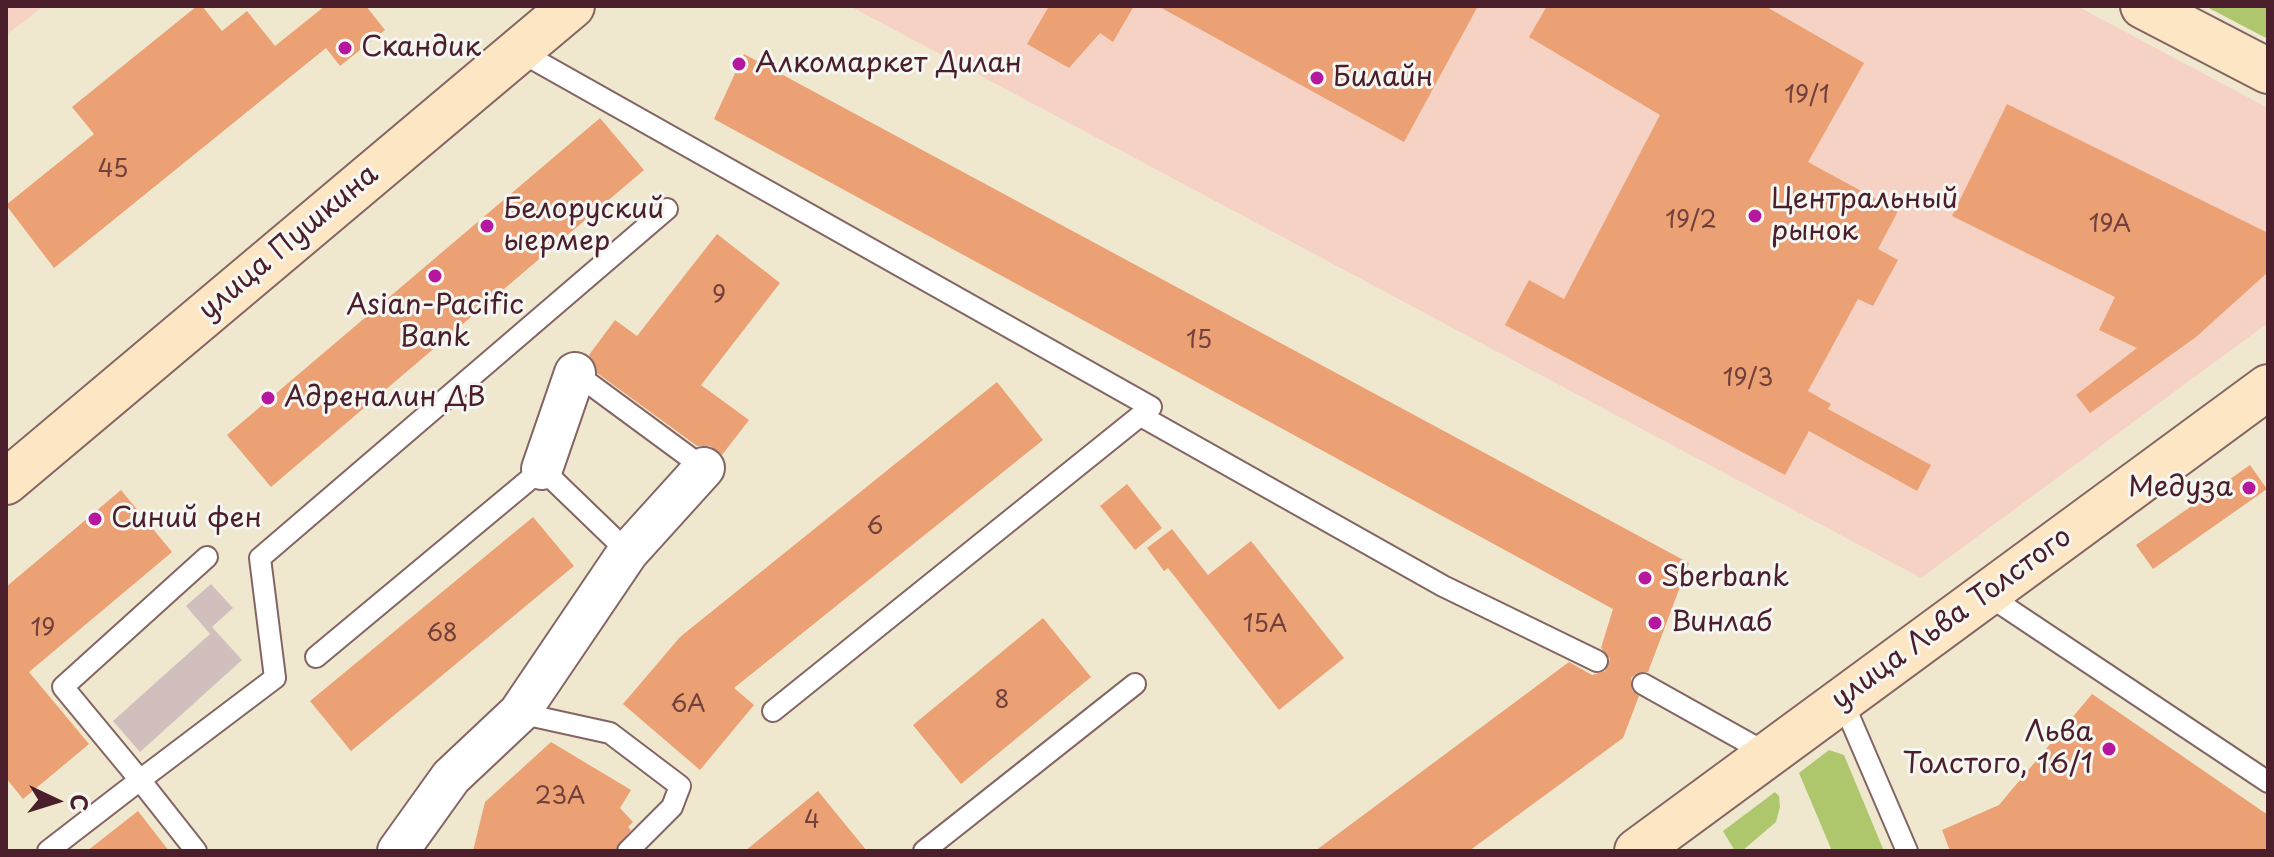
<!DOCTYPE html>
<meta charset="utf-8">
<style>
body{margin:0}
#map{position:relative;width:2274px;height:857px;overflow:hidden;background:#f0e7cf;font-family:"Playpen Sans",sans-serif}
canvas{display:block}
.frame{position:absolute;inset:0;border:8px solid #4a1f2b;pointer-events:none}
.north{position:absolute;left:16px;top:761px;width:80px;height:80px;-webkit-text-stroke:6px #f6f6f2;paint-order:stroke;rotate:94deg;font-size:22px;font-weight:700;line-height:32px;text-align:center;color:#4a1f2b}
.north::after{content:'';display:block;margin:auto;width:28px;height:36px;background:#4a1f2b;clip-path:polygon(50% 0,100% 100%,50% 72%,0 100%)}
</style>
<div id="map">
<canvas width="2274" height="857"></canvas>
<div class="frame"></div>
<div class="north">С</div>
</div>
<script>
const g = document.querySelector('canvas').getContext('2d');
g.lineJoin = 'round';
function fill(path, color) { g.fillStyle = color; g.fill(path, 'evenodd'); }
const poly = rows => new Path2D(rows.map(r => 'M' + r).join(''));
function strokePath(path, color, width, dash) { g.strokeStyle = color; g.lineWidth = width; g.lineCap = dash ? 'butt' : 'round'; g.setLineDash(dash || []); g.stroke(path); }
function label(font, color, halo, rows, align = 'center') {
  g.font = font + ' "Playpen Sans",sans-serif'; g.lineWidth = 6; g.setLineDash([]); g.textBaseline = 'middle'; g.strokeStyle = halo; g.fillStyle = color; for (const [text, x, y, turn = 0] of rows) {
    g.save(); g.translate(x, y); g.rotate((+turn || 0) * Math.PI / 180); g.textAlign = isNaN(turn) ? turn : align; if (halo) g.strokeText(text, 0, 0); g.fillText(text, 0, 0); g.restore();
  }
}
fill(poly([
 [6,6,44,6,6,35],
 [850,6,2077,6,2268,108,2268,323,1921,578]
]), '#f6d2c4');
fill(poly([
 [211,584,233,608,212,627,242,660,140,752,113,721,210,634,186,606]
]), '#d1bfbe');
fill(poly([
 [2205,6,2268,6,2268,39],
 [1829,750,1844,755,1884,851,1832,851,1799,773],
 [1775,792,1779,796,1780,807,1776,822,1742,851,1735,851,1723,831]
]), '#aec76d');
fill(poly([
 [197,6,202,6,222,31,247,11,275,46,325,6,366,6,385,30,340,66,326,48,54,268,6,205,94,134,72,107],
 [1049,6,1134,6,1113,42,1100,33,1069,68,1027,44],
 [1158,6,1478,6,1404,142],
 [1547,6,1765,6,1864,63,1808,162,1898,211,1878,249,1898,260,1873,306,1858,299,1808,391,1831,404,1828,409,1931,465,1917,491,1809,431,1785,475,1505,325,1529,280,1564,299,1660,115,1529,37],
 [744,54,1689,563,1648,672,1637,673,1631,678,1632,690,1639,696,1623,738,1469,851,1315,851,1569,662,1592,675,1605,671,1610,659,1601,648,1613,609,714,119],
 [2007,104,2268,233,2268,272,2196,337,2090,413,2076,395,2137,348,2099,330,2115,297,1952,216],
 [600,118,644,170,271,487,227,435],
 [717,234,780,283,701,385,749,420,722,455,710,446,697,446,597,373,589,355,615,320,637,336],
 [997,382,1043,440,734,688,754,705,700,770,623,704,680,637],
 [2250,465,2267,489,2153,569,2136,545],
 [1127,484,1162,528,1135,550,1100,506],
 [121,490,172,552,29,672,89,744,23,799,6,778,6,587],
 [533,517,574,566,351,751,310,701],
 [1172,529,1208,575,1251,541,1344,658,1279,710,1168,568,1164,571,1147,548],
 [1043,618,1091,677,961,784,913,725],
 [2092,694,2268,815,2268,851,1950,851,1942,830,1999,805],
 [551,742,631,790,620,808,633,822,628,827,631,830,615,851,473,851,485,802],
 [818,791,867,851,745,851],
 [138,811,169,851,87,851]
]), '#eca174');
const lane = poly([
 [517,50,1151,407,773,711],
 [575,373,704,468],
 [1141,416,1443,586,1597,661],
 [207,557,63,687,140,780,275,678,260,558,667,209],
 [1986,594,2268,782],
 [316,657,542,469,628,552],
 [1643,684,1768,754],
 [1842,700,1907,851],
 [519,713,610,733,680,786,672,807,628,851],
 [48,851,140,780,196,851],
 [924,851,1135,684]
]);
const street = poly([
 [542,469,575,373],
 [398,851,451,777,519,713,628,552,704,468]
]);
const secondary = poly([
 [2143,6,2268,71],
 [6,482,572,6],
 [1637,851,2268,387]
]);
strokePath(lane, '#846564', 24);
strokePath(street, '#846564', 44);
strokePath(secondary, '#846564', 48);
strokePath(lane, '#fff', 20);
strokePath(street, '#fff', 40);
strokePath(secondary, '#fce6c4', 44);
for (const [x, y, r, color] of [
 [345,48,8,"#b5179e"],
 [739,64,8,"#b5179e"],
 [1317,78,8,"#b5179e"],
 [1755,216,8,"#b5179e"],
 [487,226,8,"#b5179e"],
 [435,276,8,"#b5179e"],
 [268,398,8,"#b5179e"],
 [2249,488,8,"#b5179e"],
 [95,519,8,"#b5179e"],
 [1645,578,8,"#b5179e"],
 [1655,623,8,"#b5179e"],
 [2109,749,8,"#b5179e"]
]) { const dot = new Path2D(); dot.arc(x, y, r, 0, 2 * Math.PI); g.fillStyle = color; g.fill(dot); strokePath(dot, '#f6f6f2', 3); }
label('24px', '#72403d', null, [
 ["19/1",1807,96],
 ["45",113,170],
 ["19/2",1691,221],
 ["19А",2110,225],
 ["9",719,296],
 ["15",1199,341],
 ["19/3",1748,379],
 ["6",875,527],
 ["15А",1265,625],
 ["19",43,629],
 ["68",442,634],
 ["8",1002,701],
 ["6А",688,705],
 ["23А",560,797],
 ["4",812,821]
]);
label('28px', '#4a1f2b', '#f6f6f2', [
 ["Скандик",361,48],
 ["Алкомаркет Дилан",755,64],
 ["Билайн",1333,78],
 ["Центральный",1771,200],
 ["рынок",1771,232],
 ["Белоруский",503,210],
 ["ыермер",503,242],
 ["Asian-Pacific",435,306,"center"],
 ["Bank",435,338,"center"],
 ["Адреналин ДВ",284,398],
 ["Медуза",2233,488,"right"],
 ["Синий фен",111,519],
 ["Sberbank",1661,578],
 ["Винлаб",1671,623],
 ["Льва",2093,733,"right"],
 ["Толстого, 16/1",2093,765,"right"]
], 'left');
label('28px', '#4a1f2b', '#f6f6f2', [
 ["улица Пушкина",289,243,-40],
 ["улица Льва Толстого",1952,619,-36]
]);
</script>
